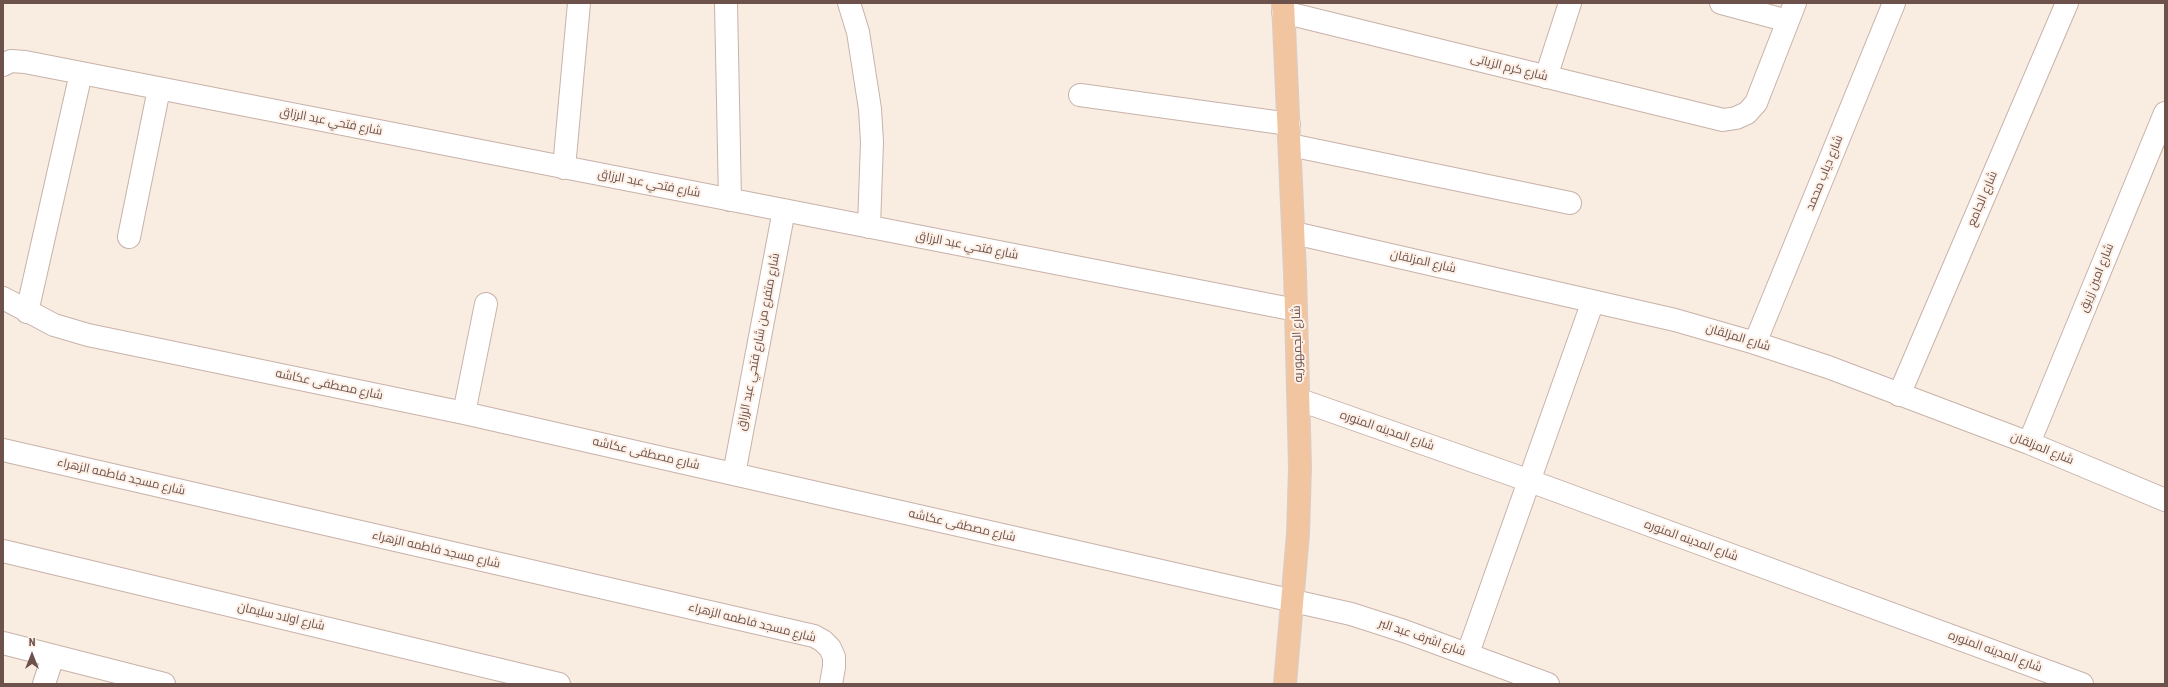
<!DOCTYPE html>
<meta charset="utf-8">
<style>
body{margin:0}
#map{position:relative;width:2168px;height:687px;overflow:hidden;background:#f9ece1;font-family:"Roboto Condensed",sans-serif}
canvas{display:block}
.frame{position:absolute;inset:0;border:4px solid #6d514b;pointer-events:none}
.north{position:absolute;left:12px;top:635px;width:40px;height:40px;-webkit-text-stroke:3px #fcf0e7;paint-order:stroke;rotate:0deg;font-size:11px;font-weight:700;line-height:16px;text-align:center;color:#6d514b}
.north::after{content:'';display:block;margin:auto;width:14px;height:18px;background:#6d514b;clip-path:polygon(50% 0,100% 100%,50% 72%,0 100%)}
</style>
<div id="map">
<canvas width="2168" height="687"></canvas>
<div class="frame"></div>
<div class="north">N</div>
</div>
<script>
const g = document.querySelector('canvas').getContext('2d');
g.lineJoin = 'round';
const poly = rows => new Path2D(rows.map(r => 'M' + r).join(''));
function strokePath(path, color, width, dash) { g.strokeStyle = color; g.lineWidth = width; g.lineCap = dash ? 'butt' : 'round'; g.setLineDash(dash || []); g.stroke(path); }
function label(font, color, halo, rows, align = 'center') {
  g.font = font + ' "Roboto Condensed",Cairo,sans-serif'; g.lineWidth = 4; g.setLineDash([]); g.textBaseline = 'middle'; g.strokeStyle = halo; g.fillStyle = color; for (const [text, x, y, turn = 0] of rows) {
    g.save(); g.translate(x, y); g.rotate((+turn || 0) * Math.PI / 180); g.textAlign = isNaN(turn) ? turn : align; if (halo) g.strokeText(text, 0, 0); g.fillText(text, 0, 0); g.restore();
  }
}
const minor = poly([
 [726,3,730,200],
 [849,3,858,32,870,109,872,142,869,227],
 [1721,3,1788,21],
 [1283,12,1723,120,1736,118,1747,113,1756,103,1795,3],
 [3,65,11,61,25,62,1296,310],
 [1546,77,1570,3],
 [1080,95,1289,124],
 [1290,145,1570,203],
 [564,168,579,3],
 [1294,233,1675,320,1755,343,1828,367,2029,443,2165,500],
 [129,237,159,89],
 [3,298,54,325,88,335,464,413,1351,614,1404,631,1548,684],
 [27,312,81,73],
 [1755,343,1894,3],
 [1899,395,2067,3],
 [1300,400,1530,481,2082,684],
 [464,413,486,304],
 [2029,443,2165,113],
 [3,450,814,636,823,641,830,648,834,657,834,667,831,684],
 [734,474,784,210],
 [3,551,559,684],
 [3,643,164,684],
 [1468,653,1593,301],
 [44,684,53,656]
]);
const major = poly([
 [1283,3,1295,272,1300,467,1298,534,1285,684]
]);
strokePath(minor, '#c8b2aa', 24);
strokePath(major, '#d6cecd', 24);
strokePath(minor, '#fff', 22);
strokePath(major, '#f1c5a0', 22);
label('12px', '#6d514b', '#fcf0e7', [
 ["شارع كرم الزياتى",1509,68,14],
 ["شارع فتحي عبد الرزاق",331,122,11],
 ["شارع دياب محمد",1825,173,-68],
 ["شارع فتحي عبد الرزاق",649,184,11],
 ["شارع الجامع",1983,199,-67],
 ["شارع فتحي عبد الرزاق",967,246,11],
 ["شارع المزلقان",1423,262,13],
 ["شارع امين زريق",2097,278,-68],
 ["شارع المزلقان",1738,338,17],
 ["شارع متفرع من شارع فتحي عبد الرزاق",759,342,-79],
 ["شارع الجمهوريه",1298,344,-92],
 ["شارع مصطفى عكاشه",329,385,12],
 ["شارع المدينه المنوره",1387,431,19],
 ["شارع المزلقان",2042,449,22],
 ["شارع مصطفى عكاشه",646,454,13],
 ["شارع مسجد فاطمه الزهراء",121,477,13],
 ["شارع مصطفى عكاشه",962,526,13],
 ["شارع المدينه المنوره",1691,541,20],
 ["شارع مسجد فاطمه الزهراء",436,550,13],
 ["شارع اولاد سليمان",281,617,13],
 ["شارع مسجد فاطمه الزهراء",752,623,14],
 ["شارع اشرف عبد البر",1422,638,19],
 ["شارع المدينه المنوره",1995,652,20]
]);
</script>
